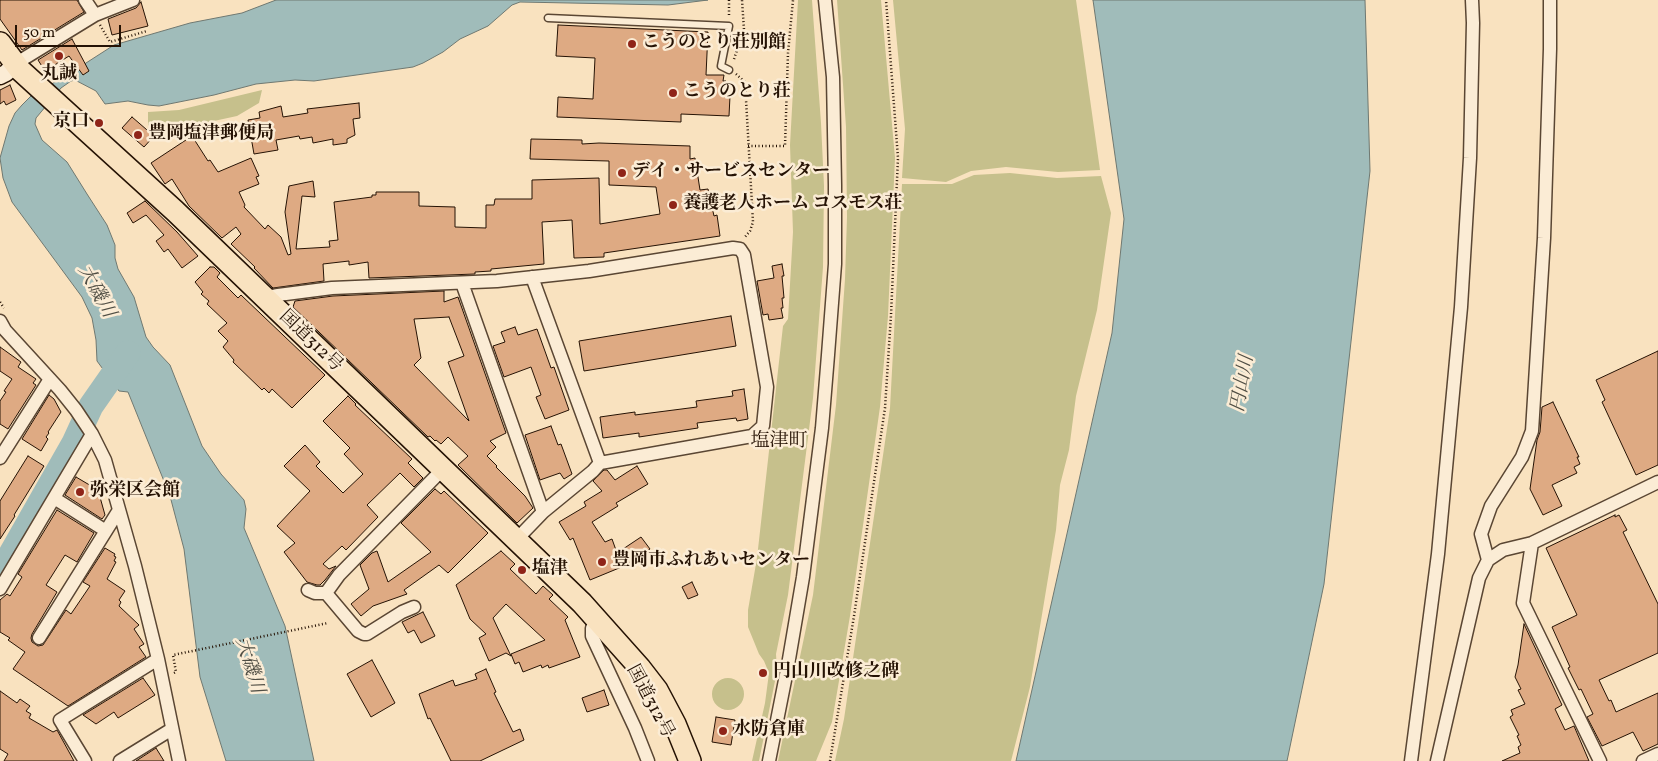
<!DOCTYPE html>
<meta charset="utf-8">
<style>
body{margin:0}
#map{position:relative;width:1658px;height:761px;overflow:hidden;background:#f9e2bf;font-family:Vollkorn,serif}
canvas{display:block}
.scale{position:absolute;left:15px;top:25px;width:106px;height:22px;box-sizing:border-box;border:2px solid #251204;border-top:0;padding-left:6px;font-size:15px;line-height:18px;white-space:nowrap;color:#251204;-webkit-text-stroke:4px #fbecd5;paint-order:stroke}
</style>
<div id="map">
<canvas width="1658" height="761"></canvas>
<div class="scale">50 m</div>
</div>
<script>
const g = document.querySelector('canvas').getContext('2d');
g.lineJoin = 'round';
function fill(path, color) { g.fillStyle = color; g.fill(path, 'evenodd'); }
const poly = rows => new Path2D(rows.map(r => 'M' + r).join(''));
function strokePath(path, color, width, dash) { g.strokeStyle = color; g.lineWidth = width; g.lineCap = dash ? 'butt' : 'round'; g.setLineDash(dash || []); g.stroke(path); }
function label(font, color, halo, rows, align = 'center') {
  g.font = font + ' Vollkorn,"Noto Serif JP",serif'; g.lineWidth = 5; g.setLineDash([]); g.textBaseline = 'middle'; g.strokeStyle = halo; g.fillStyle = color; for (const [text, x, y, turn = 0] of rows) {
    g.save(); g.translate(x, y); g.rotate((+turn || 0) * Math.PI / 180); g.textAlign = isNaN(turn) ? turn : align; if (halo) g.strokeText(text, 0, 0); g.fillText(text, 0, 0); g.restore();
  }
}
fill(poly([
 [798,0,812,0,821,123,824,186,823,267,813,398,788,595,776,654,777,671,759,761,752,761,765,703,769,673,764,661,759,654,748,627,748,610,757,558,783,326,788,319,793,232,790,145],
 [837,0,881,0,895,158,888,316,880,407,850,616,832,722,816,761,778,761,813,595,836,405,845,279,847,217,846,127],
 [893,0,1076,0,1100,170,1058,172,1006,167,971,171,946,182,902,178,905,129],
 [262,90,259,103,237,116,186,127,161,135,148,125,148,112,179,110],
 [1010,173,1057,178,1101,176,1111,213,1097,310,1076,396,1069,450,1060,485,1056,530,1030,687,1011,761,835,761,844,719,890,408,902,184,952,184,974,175],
 '712 694a16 16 0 1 1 32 0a16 16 0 1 1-32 0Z'
]), '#c6c08c');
const water = poly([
 [276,0,708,0,668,5,520,2,512,5,488,26,460,39,443,52,423,63,413,67,314,81,295,80,256,84,214,95,159,106,148,105,128,101,105,104,96,91,75,80,71,81,61,88,36,118,35,124,42,140,67,162,87,194,107,225,115,245,115,258,118,269,134,297,146,337,153,347,170,365,202,446,221,474,244,500,246,509,244,528,285,626,314,761,226,761,200,677,184,549,170,496,128,392,119,391,97,361,96,340,92,318,82,297,12,202,3,178,0,158,9,126,15,113,22,105,31,96,72,72,114,45,190,23,242,13,276,0],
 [1093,0,1365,0,1370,171,1324,584,1287,761,1016,761,1112,333,1124,219,1093,0]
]);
fill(water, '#a0bcba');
strokePath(water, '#6f7871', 1);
strokePath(poly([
 [0,573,74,443,91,406,128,353]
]), '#a0bcba', 25);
const building = poly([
 [0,0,77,0,84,12,22,50,0,19,0,0],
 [141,2,148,26,112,35,108,19,136,8,141,2],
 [558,25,708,32,706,75,724,75,723,81,726,81,725,96,730,96,729,116,681,114,681,122,557,117,558,97,593,99,595,58,556,56,558,25],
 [72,39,89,71,83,75,69,56,45,71,38,60,72,39],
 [10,85,16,100,6,105,4,101,0,104,0,90,10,85],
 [359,103,360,118,353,119,355,135,347,139,347,143,333,145,333,139,313,143,312,137,300,139,299,136,276,140,278,150,254,154,248,120,260,118,259,112,281,106,283,117,308,113,307,109,359,103],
 [132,117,154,136,144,147,122,128,132,117],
 [192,136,208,161,210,160,218,172,251,158,259,176,256,177,259,184,239,192,245,205,244,207,265,229,268,225,281,237,288,255,291,254,285,212,289,186,313,181,315,197,302,196,296,249,330,247,329,241,338,240,334,202,372,197,372,195,376,195,376,192,419,192,419,206,455,207,455,227,486,228,486,205,494,205,495,199,532,199,532,180,599,178,600,224,660,214,656,187,609,185,609,161,530,159,531,139,582,140,582,144,599,143,690,146,690,159,695,158,700,190,708,189,714,216,717,215,720,236,604,253,604,257,574,258,572,220,542,222,544,264,491,269,491,271,475,272,475,274,369,278,368,262,349,265,349,261,323,264,324,281,273,288,254,268,255,267,231,244,241,234,236,227,222,238,189,206,172,179,165,184,151,163,192,136],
 [145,201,177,232,198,256,182,268,168,249,164,252,156,241,164,235,146,215,133,223,127,213,145,201],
 [782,264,784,276,782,276,784,298,782,298,783,308,781,308,783,318,769,320,768,314,763,315,757,281,774,278,772,266,782,264],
 [210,267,214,267,220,273,217,277,238,298,241,295,325,375,292,408,272,389,269,393,264,388,262,390,233,362,234,360,223,347,228,341,218,331,227,323,207,304,209,301,201,294,203,292,195,282,210,267],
 [444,291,444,302,458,297,506,433,490,441,496,447,487,456,497,466,496,467,525,496,533,508,517,523,458,465,468,456,448,437,441,444,436,440,435,441,430,436,428,437,293,307,295,301,333,296,444,291],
 [449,317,464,356,448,362,469,421,414,365,421,358,414,319,449,317],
 [731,316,736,346,584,371,579,341,731,316],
 [515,327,518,335,537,329,551,368,554,367,569,410,545,419,536,397,541,395,531,367,504,377,493,346,505,342,501,332,515,327],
 [0,347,21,362,18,367,36,379,33,383,36,385,8,429,0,424,0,401,6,392,4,391,12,379,0,371,0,347],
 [1658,351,1658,465,1636,475,1602,402,1605,400,1596,380,1658,351],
 [744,389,748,419,737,421,736,418,697,423,698,428,639,437,639,433,603,438,600,417,635,412,635,415,697,407,696,401,733,396,732,391,744,389],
 [49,395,54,399,61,412,48,432,49,433,46,437,48,439,41,451,22,439,49,395],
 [348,396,356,404,355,405,412,459,408,463,423,478,414,487,400,473,367,505,378,517,346,550,342,546,323,564,329,569,336,566,325,580,320,585,317,585,307,582,284,552,295,543,277,526,310,491,284,466,305,445,320,462,316,466,343,493,363,474,344,454,350,448,323,421,348,396],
 [1553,402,1579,457,1577,457,1580,464,1574,467,1577,473,1552,485,1562,506,1543,515,1530,489,1537,440,1540,432,1542,407,1553,402],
 [551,426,558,445,561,444,572,474,564,479,560,473,540,480,525,435,551,426],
 [28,456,44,466,14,515,15,516,0,539,0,501,28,456],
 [637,466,648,484,616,503,618,506,592,522,605,542,612,539,617,553,641,537,650,549,624,566,590,580,573,538,570,540,559,522,586,506,584,502,602,491,593,481,604,470,607,470,615,480,637,466],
 [76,477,98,490,105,515,102,519,65,495,76,477],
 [435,489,441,494,444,491,488,533,448,573,439,565,404,590,407,594,373,606,361,616,351,604,369,589,360,565,372,553,377,551,388,582,431,552,401,523,435,489],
 [57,510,94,533,77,562,65,555,46,585,57,592,32,634,31,638,32,642,38,646,43,645,66,610,71,614,90,586,83,582,105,548,115,554,114,556,116,557,114,561,116,562,107,579,125,591,119,600,121,602,119,606,139,625,134,629,144,644,139,647,146,657,68,706,13,669,25,652,8,640,10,638,0,632,0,600,7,594,10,596,22,577,18,574,57,510],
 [1615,515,1615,517,1619,515,1627,530,1623,532,1658,604,1658,653,1599,680,1609,701,1611,700,1616,712,1658,693,1658,744,1643,751,1633,732,1602,746,1587,717,1593,714,1581,689,1579,690,1568,668,1570,667,1552,627,1577,615,1546,548,1615,515],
 [501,551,515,564,510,569,536,594,543,586,553,595,549,599,568,617,565,620,580,657,549,668,548,665,542,668,541,665,523,672,519,662,515,664,511,654,545,640,506,604,493,618,511,656,506,653,489,661,479,638,486,634,470,619,456,585,501,551],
 [692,582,698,595,688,599,682,587,692,582],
 [423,612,435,636,421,643,414,630,408,633,402,622,423,612],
 [1524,624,1562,705,1555,709,1565,730,1574,726,1589,761,1502,761,1520,753,1518,747,1521,745,1517,736,1519,735,1510,717,1513,715,1511,710,1525,704,1518,690,1521,689,1515,677,1518,665,1524,624],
 [372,660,395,703,371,717,347,674,372,660],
 [486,669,496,692,494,693,513,732,520,729,524,740,480,761,451,761,430,718,428,719,419,694,453,680,455,686,477,679,475,674,486,669],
 [143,678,155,695,118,718,114,712,96,724,83,715,143,678],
 [604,690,609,705,587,712,582,698,604,690],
 [0,691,17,703,20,699,30,706,26,711,31,714,29,718,53,732,57,730,74,761,4,761,8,754,0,749,0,691],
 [716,717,735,720,731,745,712,742,716,717],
 [156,748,164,761,136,761,156,748]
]);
fill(building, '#deaa83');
strokePath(building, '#251204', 1);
const lane = poly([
 [548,18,729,26,721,66,729,70]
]);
const street = poly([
 [85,0,95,15],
 [15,64,95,15,133,0],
 [532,277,600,463],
 [462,283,543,512],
 [267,300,272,296,278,295,332,288,497,281,589,271,733,248,740,249,744,255,767,387,763,426,752,436,600,463,593,471,543,512,516,540],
 [0,321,5,330,60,390,76,410,92,434,105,460,135,566,158,659,179,761],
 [0,458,50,379],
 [54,498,106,531],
 [1532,543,1523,603,1600,761],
 [1488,560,1481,534,1491,506,1522,457,1532,431,1544,238,1550,49,1550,0],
 [0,589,92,434],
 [308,590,315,593,326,593,358,631,364,634,367,634,402,612,414,607],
 [326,593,339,575,442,470],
 [598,622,592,628,592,636,635,728,648,761],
 [39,638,119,510],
 [85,761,60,720,158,659],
 [120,761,172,729],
 [769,761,788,665,803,577,822,428,828,355,835,264,835,185,833,77,825,0],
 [1411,761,1438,554,1461,307,1470,158,1473,23,1472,0],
 [1437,761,1479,578,1488,560,1503,550,1532,543,1658,482],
 [1643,761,1658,754]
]);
const secondary = poly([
 [0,76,6,73,15,64]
]);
const highway = poly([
 [0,43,20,70,175,211,582,603,640,668,657,690,675,724,690,761]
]);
strokePath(lane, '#5a4633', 9);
strokePath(street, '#5a4633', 15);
strokePath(secondary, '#251204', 19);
strokePath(highway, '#251204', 24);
strokePath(poly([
 [729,0,729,17],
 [100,25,110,42,147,31],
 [734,59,744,30,742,0],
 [736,74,745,82,753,222,750,231,745,237],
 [748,146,785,146,788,53,793,0],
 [0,302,4,308],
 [174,673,176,672,173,655,328,623],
 [830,761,854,616,885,408,891,315,898,158,886,0]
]), '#251204', 2.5, [1, 2.5]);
strokePath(lane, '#fbecd5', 6);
strokePath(street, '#fbecd5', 12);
strokePath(secondary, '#fbecd5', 16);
strokePath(highway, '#f9e2bf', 21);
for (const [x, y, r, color] of [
 [632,44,5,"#8f2418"],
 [59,56,5,"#8f2418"],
 [673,93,5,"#8f2418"],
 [99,123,5,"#8f2418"],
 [138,135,5,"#8f2418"],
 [622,173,5,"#8f2418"],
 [673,205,5,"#8f2418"],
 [80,492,5,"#8f2418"],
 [602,562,5,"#8f2418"],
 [522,570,5,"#8f2418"],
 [763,673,5,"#8f2418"],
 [723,731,5,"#8f2418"]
]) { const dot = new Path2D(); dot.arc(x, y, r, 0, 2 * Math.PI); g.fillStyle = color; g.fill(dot); strokePath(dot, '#fbecd5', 2); }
label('bold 18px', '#251204', '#fbecd5', [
 ["こうのとり荘別館",642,44],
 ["丸誠",59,75,"center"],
 ["こうのとり荘",683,93],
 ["京口",89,123,"right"],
 ["豊岡塩津郵便局",148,135],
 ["デイ・サービスセンター",632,173],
 ["養護老人ホーム コスモス荘",683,205],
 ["弥栄区会館",90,492],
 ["豊岡市ふれあいセンター",612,562],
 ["塩津",532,570],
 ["円山川改修之碑",773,673],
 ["水防倉庫",733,731]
], 'left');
label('18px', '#251204', '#fbecd5', [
 ["国道312号",310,342,44],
 ["国道312号",649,702,62]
]);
label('italic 19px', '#504e44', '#fbecd5', [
 ["大磯川",95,292,61],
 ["円山川",1244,384,-80],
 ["大磯川",248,666,73]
]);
label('19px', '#251204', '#fbecd5', [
 ["塩津町",779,443]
]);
</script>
